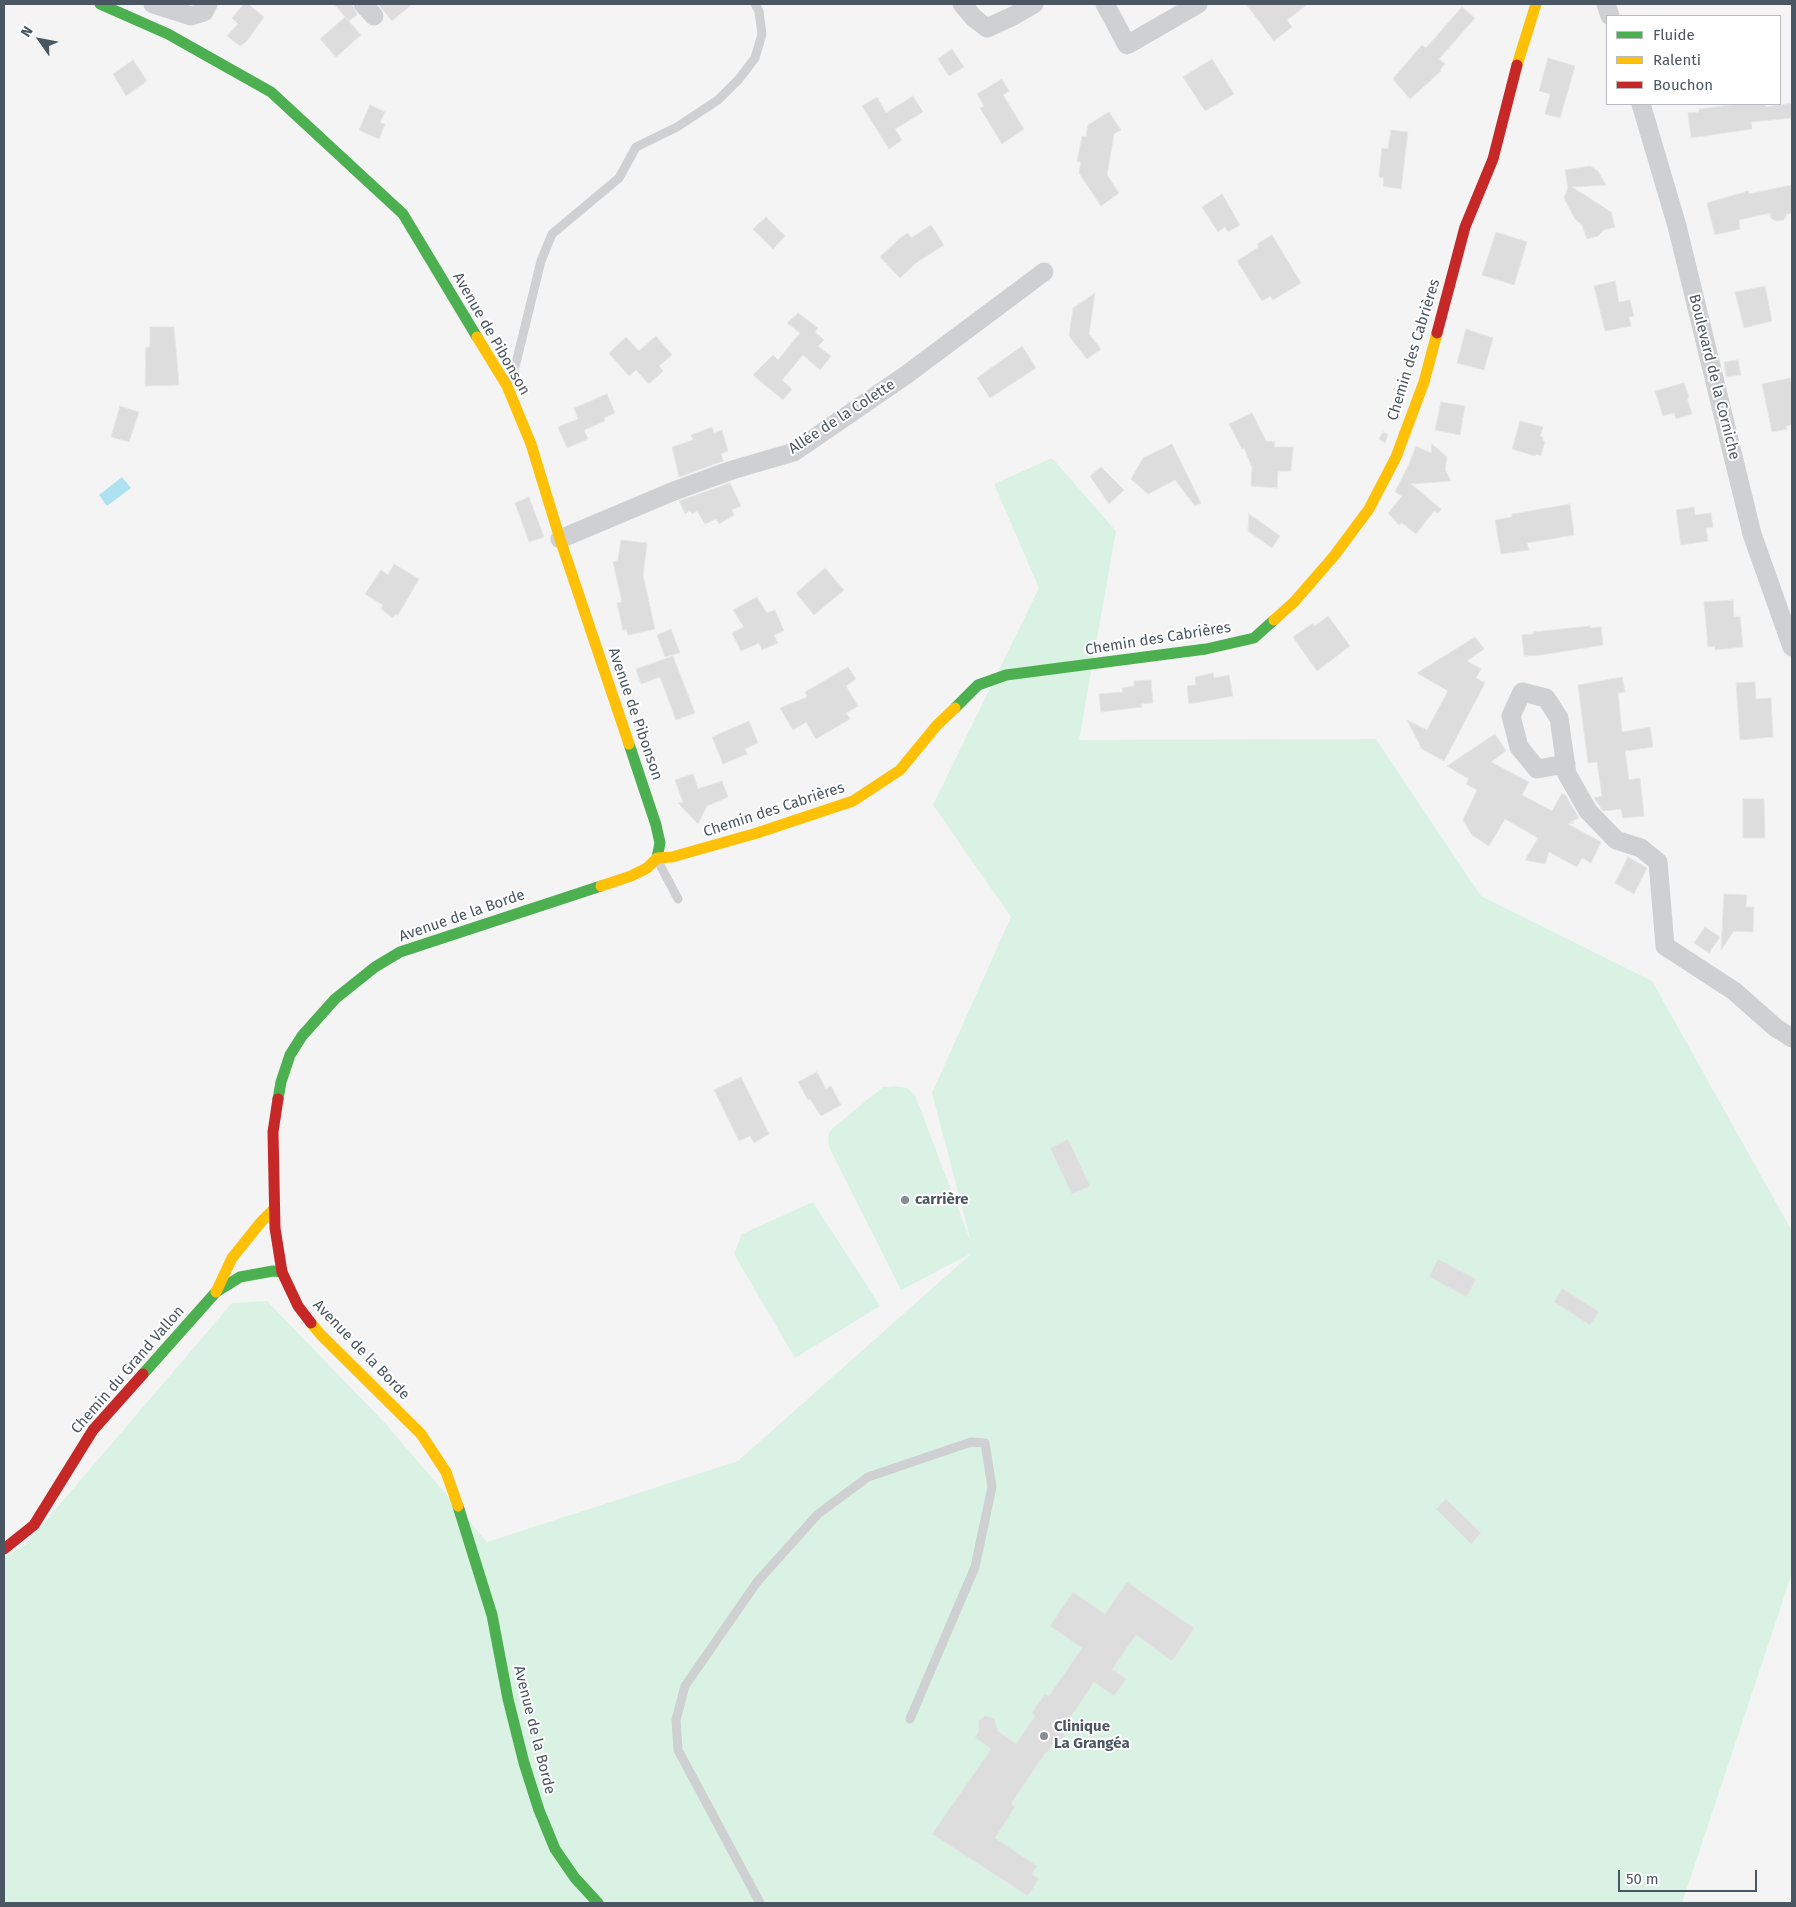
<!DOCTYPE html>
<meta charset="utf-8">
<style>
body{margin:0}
#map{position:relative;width:1796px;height:1907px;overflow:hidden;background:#f4f4f4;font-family:"Fira Sans",sans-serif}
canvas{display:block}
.frame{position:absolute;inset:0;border:5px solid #4a5661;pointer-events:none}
.legend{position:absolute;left:1606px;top:15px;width:175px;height:90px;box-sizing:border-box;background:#fff;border:1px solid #b7bbc0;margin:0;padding:6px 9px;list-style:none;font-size:15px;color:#4a5661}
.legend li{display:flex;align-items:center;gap:10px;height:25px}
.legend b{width:25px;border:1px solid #b7bbc0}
.north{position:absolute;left:15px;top:15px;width:50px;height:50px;-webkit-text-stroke:4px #fff;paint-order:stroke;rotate:303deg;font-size:14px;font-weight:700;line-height:20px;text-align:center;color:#4a5661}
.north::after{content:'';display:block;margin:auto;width:18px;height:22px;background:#4a5661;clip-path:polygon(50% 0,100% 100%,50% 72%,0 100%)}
.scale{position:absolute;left:1618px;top:1870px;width:139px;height:22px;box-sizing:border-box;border:2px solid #4a5661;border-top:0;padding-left:6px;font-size:15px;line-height:18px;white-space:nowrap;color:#4a5661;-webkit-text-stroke:4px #fff;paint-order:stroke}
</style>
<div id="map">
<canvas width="1796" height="1907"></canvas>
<div class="frame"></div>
<ul class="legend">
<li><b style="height:6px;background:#4caf50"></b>Fluide</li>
<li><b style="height:6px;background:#ffc107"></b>Ralenti</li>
<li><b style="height:6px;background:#c62828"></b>Bouchon</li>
</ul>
<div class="north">N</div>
<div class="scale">50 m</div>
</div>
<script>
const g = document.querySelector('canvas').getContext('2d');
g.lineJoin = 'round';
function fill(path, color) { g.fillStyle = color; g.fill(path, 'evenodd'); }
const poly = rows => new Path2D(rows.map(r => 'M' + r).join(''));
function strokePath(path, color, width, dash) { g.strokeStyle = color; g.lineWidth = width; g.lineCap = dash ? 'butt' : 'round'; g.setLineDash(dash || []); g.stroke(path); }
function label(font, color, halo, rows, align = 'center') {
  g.font = font + ' "Fira Sans",sans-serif'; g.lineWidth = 4; g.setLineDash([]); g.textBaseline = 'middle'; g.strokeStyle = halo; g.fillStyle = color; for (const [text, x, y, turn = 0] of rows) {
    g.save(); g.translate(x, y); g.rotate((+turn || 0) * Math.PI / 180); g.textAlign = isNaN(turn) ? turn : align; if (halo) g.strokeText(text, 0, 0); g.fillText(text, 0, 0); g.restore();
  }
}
fill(poly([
 [1052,458,1116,531,1079,740,1376,739,1481,896,1652,981,1792,1231,1792,1573,1682,1903,4,1903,4,1558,25,1545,232,1303,267,1301,384,1422,487,1542,738,1461,972,1253,901,1290,830,1149,828,1141,829,1133,833,1128,883,1087,895,1086,907,1088,915,1095,972,1245,932,1093,1011,917,933,805,1039,588,994,484],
 [813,1202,880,1306,795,1358,734,1254,742,1234]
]), '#d9f2e3');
fill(poly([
 [122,477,131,488,107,506,99,495]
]), '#aee2f0');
const building = poly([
 [244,4,248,4,264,17,246,42,240,46,227,36,238,24,232,18,244,4],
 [334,4,352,4,357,15,349,21,334,4],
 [378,4,412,4,392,21,378,4],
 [1246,4,1308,4,1287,20,1292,27,1274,41,1246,4],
 [1462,7,1475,18,1439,59,1445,64,1440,70,1441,71,1410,99,1393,79,1422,45,1426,48,1462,7],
 [345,17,361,35,336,57,320,39,345,17],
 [952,49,964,67,949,76,938,59,952,49],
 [1548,58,1575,66,1560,118,1545,114,1550,94,1539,91,1548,58],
 [1212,59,1234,94,1205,111,1183,77,1212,59],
 [133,60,147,81,126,96,113,74,133,60],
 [1002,79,1009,91,1003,95,1024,129,1002,144,980,108,984,106,977,94,1002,79],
 [913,96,923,112,895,129,902,140,889,149,862,106,877,97,886,113,913,96],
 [1792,103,1792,118,1751,122,1752,129,1691,138,1688,113,1699,112,1699,109,1738,104,1765,104,1766,107,1792,103],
 [370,105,385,112,380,122,385,124,379,139,359,130,370,105],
 [1109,112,1121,130,1114,134,1107,175,1119,193,1101,206,1079,173,1081,162,1077,162,1082,136,1086,137,1088,125,1109,112],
 [1391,130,1408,132,1401,189,1383,186,1384,178,1379,177,1382,148,1388,149,1391,130],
 [1590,166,1598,171,1606,185,1572,187,1611,212,1615,227,1604,230,1598,236,1587,239,1582,225,1575,219,1564,198,1568,188,1565,170,1590,166],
 [1792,185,1792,213,1787,214,1784,220,1775,221,1771,218,1770,213,1739,220,1740,229,1715,235,1707,203,1748,191,1749,194,1792,185],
 [1222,194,1240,225,1228,232,1225,227,1218,232,1202,207,1222,194],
 [766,217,785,236,773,249,753,229,766,217],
 [931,225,944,245,916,263,900,278,880,257,900,238,908,233,911,238,931,225],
 [1496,232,1527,242,1514,285,1482,275,1496,232],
 [1272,235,1301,283,1273,300,1270,296,1262,301,1237,261,1259,247,1257,244,1272,235],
 [1615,281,1619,302,1630,300,1634,316,1629,317,1631,326,1605,331,1594,286,1615,281],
 [1765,286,1772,321,1744,328,1735,292,1765,286],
 [1095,293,1089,334,1101,349,1087,359,1069,336,1073,308,1095,293],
 [798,313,818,328,815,332,824,340,818,346,831,356,820,370,803,355,782,380,792,389,783,400,753,375,773,355,778,360,800,333,787,323,798,313],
 [150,327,174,327,179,385,145,386,146,347,150,347,150,327],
 [1466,329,1493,338,1484,370,1457,363,1466,329],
 [656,336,672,355,659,366,663,371,649,384,636,370,629,376,609,353,626,337,639,351,656,336],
 [1022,346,1036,368,990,398,977,378,1022,346],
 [1738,360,1741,375,1726,377,1724,362,1738,360],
 [1790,378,1792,387,1792,424,1786,426,1787,429,1772,432,1762,384,1790,378],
 [1684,383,1689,397,1687,398,1692,414,1676,419,1674,413,1663,416,1655,391,1684,383],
 [607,394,615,413,604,418,605,421,584,430,588,439,567,448,558,427,578,419,574,408,607,394],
 [1441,402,1465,406,1460,435,1435,430,1441,402],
 [120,406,139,412,129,442,111,437,120,406],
 [1252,413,1266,441,1275,442,1274,447,1293,447,1291,471,1278,471,1277,488,1251,486,1252,467,1244,448,1242,449,1229,424,1252,413],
 [1520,421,1543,427,1540,436,1543,437,1543,441,1545,441,1541,456,1536,454,1535,456,1512,449,1520,421],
 [712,427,714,433,722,430,728,451,721,454,723,461,679,477,672,447,693,440,691,435,712,427],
 [1383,432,1388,434,1385,443,1379,439,1383,432],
 [1172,444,1201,503,1195,506,1175,480,1148,494,1131,479,1143,458,1172,444],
 [1432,444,1447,457,1445,470,1451,481,1411,484,1441,509,1438,513,1434,511,1416,534,1402,523,1399,525,1388,513,1402,496,1395,492,1409,464,1416,446,1431,453,1432,444],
 [1101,467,1124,490,1109,504,1090,476,1101,467],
 [730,483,741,506,732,510,734,515,719,524,716,519,705,524,697,511,692,514,690,511,685,514,679,501,730,483],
 [529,497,544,537,529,542,515,503,529,497],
 [1570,504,1574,535,1527,543,1529,550,1501,554,1495,520,1512,517,1512,514,1570,504],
 [1694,507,1695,515,1711,513,1713,527,1706,528,1708,541,1681,545,1676,510,1694,507],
 [1249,514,1280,536,1272,548,1248,531,1249,514],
 [621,540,647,543,643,575,655,629,628,635,626,629,623,630,617,603,622,602,613,562,618,560,621,540],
 [394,564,419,579,398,615,396,614,393,618,381,609,383,605,365,594,381,570,388,575,394,564],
 [825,568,844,590,814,615,796,593,825,568],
 [757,597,767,613,775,610,784,631,774,635,778,643,762,650,759,643,741,651,732,633,744,627,733,610,757,597],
 [1733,600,1734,617,1740,616,1743,647,1715,650,1715,646,1708,647,1704,602,1733,600],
 [1328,616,1350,646,1317,671,1293,637,1313,623,1315,626,1328,616],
 [1590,626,1590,628,1601,627,1603,645,1541,655,1524,656,1522,635,1533,634,1533,632,1590,626],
 [671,629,680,653,665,657,657,635,671,629],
 [1475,637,1484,649,1467,661,1481,669,1476,678,1485,683,1444,761,1422,749,1407,720,1427,730,1448,691,1417,673,1475,637],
 [673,656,695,713,676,720,660,677,641,684,636,669,673,656],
 [848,667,856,679,846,686,858,706,846,713,850,719,816,739,806,722,793,730,780,708,807,697,805,692,848,667],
 [1213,673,1214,678,1229,675,1233,696,1189,704,1187,686,1196,685,1195,677,1213,673],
 [1622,677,1625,692,1618,693,1622,732,1650,727,1653,747,1625,751,1629,780,1640,778,1644,816,1623,818,1621,809,1603,811,1594,798,1602,796,1597,762,1588,763,1578,685,1622,677],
 [1151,680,1153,703,1141,704,1142,707,1101,712,1099,694,1123,692,1122,688,1134,686,1134,681,1151,680],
 [1755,682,1756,699,1771,698,1773,737,1740,740,1736,683,1755,682],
 [749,721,758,743,745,749,747,754,723,764,712,737,749,721],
 [1495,734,1506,751,1491,762,1529,782,1522,795,1552,811,1562,793,1566,796,1579,818,1570,822,1574,823,1568,824,1601,842,1591,863,1582,858,1577,867,1549,852,1545,864,1525,860,1538,838,1505,819,1489,846,1472,835,1463,820,1477,790,1466,784,1469,779,1447,766,1495,734],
 [693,774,698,789,722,781,728,797,707,806,698,824,678,803,683,802,675,780,693,774],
 [1743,799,1764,799,1765,838,1743,838,1743,799],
 [1628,857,1647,868,1634,894,1615,883,1628,857],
 [1724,894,1747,895,1746,907,1754,907,1753,932,1734,931,1721,950,1724,894],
 [1705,927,1720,937,1709,953,1694,943,1705,927],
 [817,1072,826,1089,831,1086,841,1105,821,1116,810,1099,808,1100,798,1082,817,1072],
 [741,1077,769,1134,754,1143,750,1136,739,1141,714,1090,741,1077],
 [1068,1139,1090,1186,1072,1194,1050,1148,1068,1139],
 [1438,1259,1476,1279,1467,1297,1429,1277,1438,1259],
 [1562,1288,1599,1312,1590,1325,1554,1302,1562,1288],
 [1446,1499,1481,1533,1471,1544,1436,1509,1446,1499],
 [1127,1582,1194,1628,1172,1661,1136,1635,1112,1669,1126,1679,1114,1696,1094,1682,1070,1718,1063,1730,1064,1735,1060,1741,1054,1742,1047,1753,1046,1752,1011,1804,1015,1807,995,1838,1037,1866,1032,1874,1039,1879,1028,1896,932,1834,991,1749,975,1737,979,1731,978,1721,985,1716,994,1718,998,1731,1016,1744,1035,1716,1032,1713,1045,1694,1049,1696,1082,1648,1050,1626,1073,1592,1105,1614,1127,1582]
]);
fill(building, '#ddddde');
strokePath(building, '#e5e6e7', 1);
strokePath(poly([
 [509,381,516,363,541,261,552,234,619,178,636,147,677,127,718,100,739,79,755,58,762,34,759,11,755,4],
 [658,861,678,899],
 [760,1903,678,1750,676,1720,685,1686,757,1582,818,1514,868,1477,971,1442,985,1443,992,1487,975,1567,910,1719]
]), '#ced0d2', 9);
strokePath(poly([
 [153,4,191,16,204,12,208,4],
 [363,4,374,16],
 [962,4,974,18,987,28,1013,16,1034,4],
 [1105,4,1127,45,1198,4],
 [1606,4,1610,16],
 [1641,104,1677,226,1752,534,1792,647],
 [560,539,674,491,732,470,794,452,906,375,1044,272],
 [1566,764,1537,769,1519,747,1511,716,1522,692,1546,698,1559,718,1567,774,1588,811,1616,840,1641,848,1658,862,1665,946,1734,991,1776,1028,1792,1038]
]), '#ced0d2', 19);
strokePath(poly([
 [100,4,168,34,271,92,403,214,477,337],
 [955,708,978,685,1006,675,1206,649,1254,638,1274,620],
 [629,744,656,825,660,843,657,858],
 [278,1099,281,1082,290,1055,302,1036,335,999,375,967,400,952,601,886],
 [143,1374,216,1292,240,1277,273,1271,282,1272],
 [458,1506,492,1615,508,1699,524,1763,539,1810,555,1849,575,1878,598,1903]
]), '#4caf50', 11);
strokePath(poly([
 [1517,65,1536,4],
 [477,337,507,386,531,444,560,539,629,744],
 [1274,620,1294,602,1334,556,1369,509,1396,457,1424,382,1437,333],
 [657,858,672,857,757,833,853,801,900,770,937,725,955,708],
 [601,886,631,876,647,868,657,858],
 [216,1292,232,1258,261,1222,274,1209],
 [311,1323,321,1335,421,1434,446,1472,458,1506]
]), '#ffc107', 11);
strokePath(poly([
 [1437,333,1465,227,1493,159,1517,65],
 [278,1099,273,1132,275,1228,282,1272,298,1306,311,1323],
 [4,1549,34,1525,93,1430,143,1374]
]), '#c62828', 11);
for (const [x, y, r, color] of [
 [905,1200,5,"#868d94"],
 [1044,1736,5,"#868d94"]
]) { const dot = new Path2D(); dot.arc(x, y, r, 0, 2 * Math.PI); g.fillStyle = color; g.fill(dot); strokePath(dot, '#fff', 2); }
label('15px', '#4a5661', '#fff', [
 ["Avenue de Pibonson",491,334,60],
 ["Chemin des Cabrières",1414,350,-73],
 ["Boulevard de la Corniche",1714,377,76],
 ["Allée de la Colette",842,417,-33],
 ["Chemin des Cabrières",1158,639,-9],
 ["Avenue de Pibonson",635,714,71],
 ["Chemin des Cabrières",774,810,-18],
 ["Avenue de la Borde",462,916,-19],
 ["Avenue de la Borde",361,1350,46],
 ["Chemin du Grand Vallon",128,1370,-49],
 ["Avenue de la Borde",534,1730,76]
]);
label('bold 15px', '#4a5661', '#fff', [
 ["carrière",915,1200],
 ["Clinique",1054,1727],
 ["La Grangéa",1054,1744]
], 'left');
</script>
